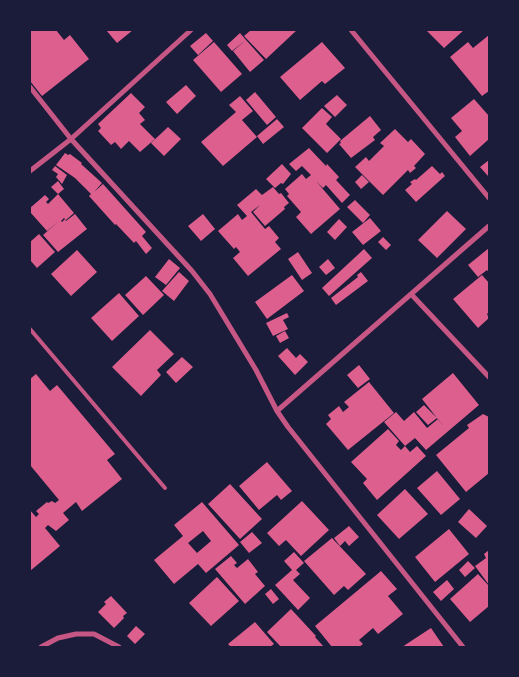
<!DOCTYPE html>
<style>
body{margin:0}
#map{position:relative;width:519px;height:677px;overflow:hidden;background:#1b1b3a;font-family:"Fira Sans",sans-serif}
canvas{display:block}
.frame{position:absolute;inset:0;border:31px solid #1b1b3a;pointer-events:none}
</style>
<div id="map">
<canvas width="519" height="677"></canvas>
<div class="frame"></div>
</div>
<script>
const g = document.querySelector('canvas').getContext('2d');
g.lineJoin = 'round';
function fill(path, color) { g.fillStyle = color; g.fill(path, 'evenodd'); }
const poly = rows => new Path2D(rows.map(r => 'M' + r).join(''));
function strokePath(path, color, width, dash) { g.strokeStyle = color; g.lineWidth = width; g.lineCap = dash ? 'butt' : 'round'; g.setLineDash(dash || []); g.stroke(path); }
fill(poly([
 [30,30,56,30,64,40,70,35,89,59,42,96,30,81],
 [106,30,133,30,117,43],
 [251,30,297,30,266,59,244,36],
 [426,30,464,30,444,48],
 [206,33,213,41,198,55,190,46],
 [240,33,246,40,232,51,227,45],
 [489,35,489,91,482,96,450,57,468,42,473,48],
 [246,40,264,60,250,72,233,51],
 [214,42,242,74,221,92,193,60],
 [322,42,345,68,325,84,322,81,300,100,280,77],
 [186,85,196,96,177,114,166,102],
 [255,92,276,117,267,125,246,100],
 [131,93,145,107,139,113,145,120,140,124,155,139,140,152,129,141,121,149,115,142,111,145,98,131,101,128,98,124],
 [337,95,347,105,335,117,324,106],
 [240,96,253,111,242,120,257,137,223,166,201,142,236,112,229,105],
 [474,99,489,116,489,139,470,156,455,137,462,131,451,118],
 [322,108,332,117,326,124,341,139,327,153,302,128],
 [370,116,381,130,373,137,375,140,351,158,339,144,341,143,340,141],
 [277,119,284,127,263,144,257,136],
 [168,127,181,139,164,156,151,143],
 [395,129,408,142,411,139,425,154,414,166,416,168,410,173,408,170,383,195,355,167,366,157,369,161,384,146,380,143],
 [309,148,326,166,327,164,339,177,336,180,350,195,342,203,326,185,323,188,316,181,340,209,311,234,296,217,301,212,287,196,289,194,285,189,302,174,306,179,311,175,302,166,296,171,289,164],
 [65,153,68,155,70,154,82,163,81,164,102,183,94,192,103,184,146,232,142,236,152,248,146,254,136,241,134,243,116,224,115,225,89,196,91,194,75,178,56,165],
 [489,160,489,175,488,176,480,167],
 [282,164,291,174,283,184,281,183,275,188,266,179],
 [55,166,67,175,62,184,56,177,58,174,52,170],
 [432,166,440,174,442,172,445,176,416,202,405,190,412,184,410,182,415,179,416,180],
 [362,175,369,182,361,189,355,182],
 [58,181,64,189,58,194,51,187],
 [273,187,279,194,281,193,289,203,284,207,285,209,265,226,253,212,260,205,251,212,265,229,269,226,279,238,275,242,281,249,248,276,233,258,240,252,236,247,234,249,218,231,238,214,242,220,247,216,237,205,256,189,262,195],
 [58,194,74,213,66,220,64,218,61,221,60,220,47,231,30,212,30,208,45,195,49,199,46,202,48,204],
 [355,200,370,215,363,223,347,207],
 [447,211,466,229,437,258,418,240],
 [75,214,87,229,58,252,43,235,60,220,62,222,65,219,66,221],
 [203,214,215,229,201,241,188,226],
 [370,218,381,231,363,245,352,232],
 [339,219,347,227,335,240,327,232],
 [39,234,55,252,37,268,30,260,30,242],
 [383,237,391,245,386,250,378,242],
 [489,248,489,273,487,270,478,277,468,265],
 [364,249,372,258,329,296,322,288],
 [77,250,97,272,71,296,51,274],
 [298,252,312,273,302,280,288,259],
 [169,259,180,268,166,285,155,277],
 [328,259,335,268,326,275,319,267],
 [179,272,189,281,174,301,162,291],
 [361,272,368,281,336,305,331,298,358,277,357,275],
 [292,275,304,291,267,319,255,302],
 [482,275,489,283,489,312,487,314,489,318,478,328,453,299],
 [146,276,164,295,143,315,125,295],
 [119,293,139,316,112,341,91,318],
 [287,313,289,317,283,320,288,329,273,336,266,323],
 [150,330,174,354,157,370,161,375,141,396,112,367],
 [285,331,289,338,280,343,276,336],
 [287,348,296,358,300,354,308,362,295,375,278,356],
 [182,357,193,367,176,383,166,372],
 [359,365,370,379,358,388,347,375],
 [453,373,479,405,426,450,415,438,405,446,384,422,396,412,404,421,414,412,427,428,438,419,444,427,422,399],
 [36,374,50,391,57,385,115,454,107,460,122,479,82,511,76,502,63,513,69,520,56,531,48,525,45,528,60,546,30,571,30,510,36,517,39,514,36,511,47,502,48,503,52,501,55,503,59,500,30,465,30,379],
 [369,382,394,413,348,450,326,424,331,419,328,415,339,406,343,412,349,407,344,402],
 [424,405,437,418,428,425,416,412],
 [483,414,489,417,489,473,466,492,436,455,469,428,467,425],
 [388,429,399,441,396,445,401,450,405,446,410,452,417,446,426,456,377,500,363,483,367,479,351,462],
 [267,462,292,491,281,500,277,495,259,510,239,486],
 [437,471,460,499,441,515,417,488],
 [230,484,262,519,240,539,208,504],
 [405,489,428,514,399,539,377,515],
 [302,501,329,530,301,556,286,540,279,546,267,533],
 [202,502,239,545,206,573,198,564,174,584,154,560,183,536,174,525],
 [203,531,211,541,197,553,188,543],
 [469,509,487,526,476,538,458,522],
 [349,526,359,537,349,546,345,541,340,546,334,538],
 [449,529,469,554,435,582,415,557],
 [252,532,262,543,249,553,240,542],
 [332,538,366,574,348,590,344,586,334,595,304,561],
 [489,550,489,585,475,566,486,558,484,554],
 [294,552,304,563,296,570,300,574,293,580,310,598,298,610,275,585,292,570,284,561],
 [231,556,237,563,234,565,237,568,248,559,258,572,255,574,265,586,245,604,215,569],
 [468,561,475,568,465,577,459,570],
 [381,571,397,589,388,596,403,614,378,634,373,628,359,640,363,644,359,647,332,647,315,626],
 [478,574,489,586,489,606,470,622,450,599],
 [217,577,239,601,211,626,189,603],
 [447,580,454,589,441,601,433,592],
 [271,589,279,599,273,604,265,594],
 [111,596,127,613,123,616,124,618,114,628,98,612,106,604,104,602],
 [291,609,316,636,315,637,324,647,281,647,267,632],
 [255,622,274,644,270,647,231,647,228,644],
 [136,626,145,634,135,644,127,636],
 [431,628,444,647,402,647]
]), '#dd5f8e');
strokePath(poly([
 [30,329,165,488]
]), '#c65784', 4);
strokePath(poly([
 [351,30,489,198],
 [30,87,71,139,192,271,210,294,256,370,277,411,288,427,463,647],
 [30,171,71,139,191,30],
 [411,294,489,377],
 [277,411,489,226],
 [41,647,58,638,76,634,94,634,119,647]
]), '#c65784', 5);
</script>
